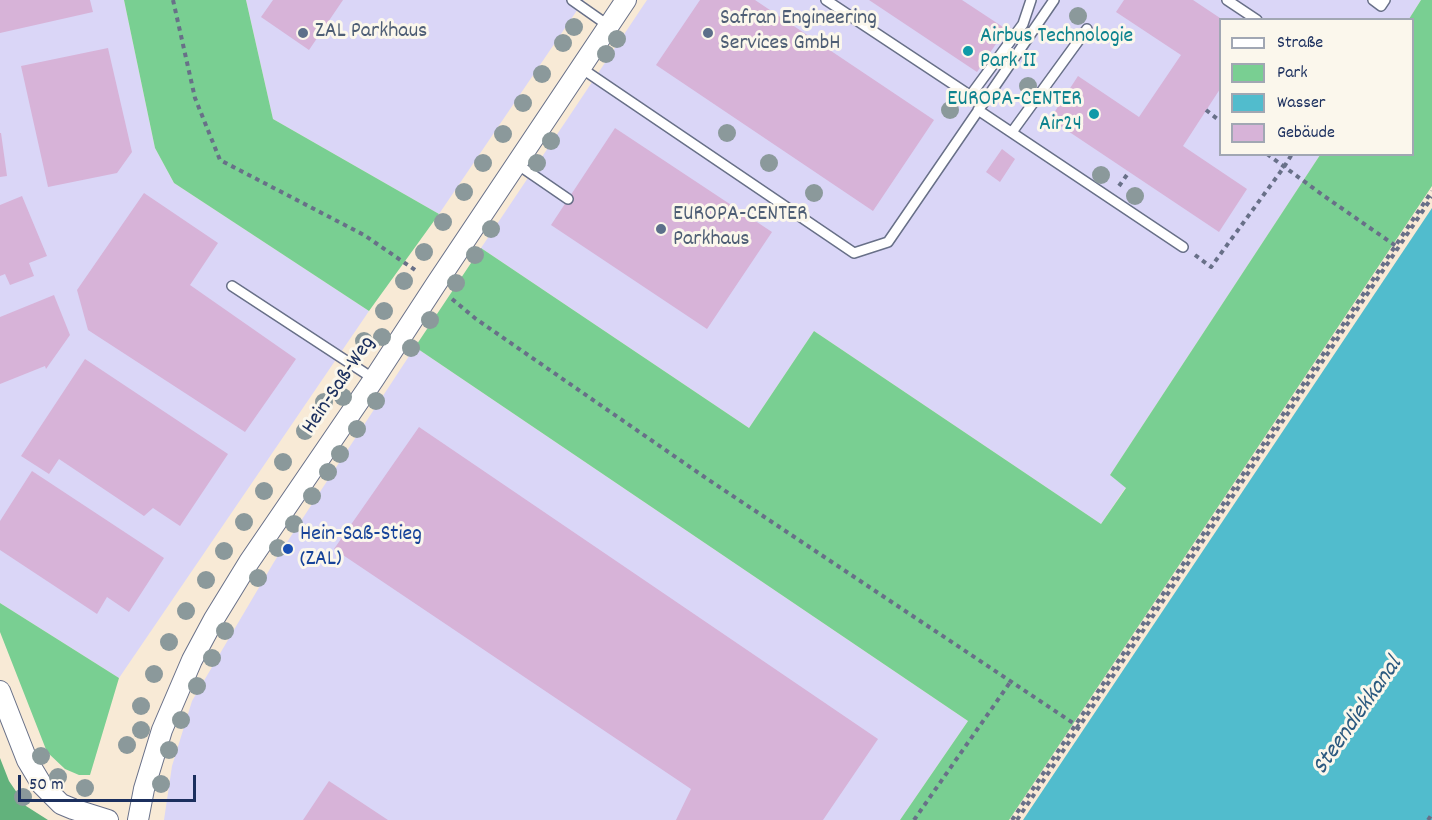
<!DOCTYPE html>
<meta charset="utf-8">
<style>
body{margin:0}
#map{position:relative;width:1432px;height:820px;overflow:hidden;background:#f8ead6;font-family:Dekko,sans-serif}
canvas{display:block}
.legend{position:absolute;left:1219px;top:18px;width:195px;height:138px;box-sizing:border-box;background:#fbf7ec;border:2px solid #a1a7b3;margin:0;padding:8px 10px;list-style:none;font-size:18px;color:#1b2f5e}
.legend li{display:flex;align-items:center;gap:12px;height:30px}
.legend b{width:30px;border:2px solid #a1a7b3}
.scale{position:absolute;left:18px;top:775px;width:178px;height:27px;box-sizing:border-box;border:3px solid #1b2f5e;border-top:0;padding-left:8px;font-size:18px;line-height:21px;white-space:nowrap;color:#1b2f5e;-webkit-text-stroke:4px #fbf7ec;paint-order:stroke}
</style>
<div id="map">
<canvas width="1432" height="820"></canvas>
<ul class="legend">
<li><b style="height:8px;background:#fff"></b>Straße</li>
<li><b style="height:16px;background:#79cf92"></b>Park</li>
<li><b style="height:16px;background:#51bccd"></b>Wasser</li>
<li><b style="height:16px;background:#d7b3d8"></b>Gebäude</li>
</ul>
<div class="scale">50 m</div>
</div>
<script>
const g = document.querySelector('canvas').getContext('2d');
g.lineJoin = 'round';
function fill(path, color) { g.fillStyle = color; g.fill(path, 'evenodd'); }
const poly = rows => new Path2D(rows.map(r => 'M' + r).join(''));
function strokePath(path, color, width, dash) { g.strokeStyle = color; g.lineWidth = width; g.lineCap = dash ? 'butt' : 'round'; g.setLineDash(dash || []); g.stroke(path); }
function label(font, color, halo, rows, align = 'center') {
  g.font = font + ' Dekko,sans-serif'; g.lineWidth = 6; g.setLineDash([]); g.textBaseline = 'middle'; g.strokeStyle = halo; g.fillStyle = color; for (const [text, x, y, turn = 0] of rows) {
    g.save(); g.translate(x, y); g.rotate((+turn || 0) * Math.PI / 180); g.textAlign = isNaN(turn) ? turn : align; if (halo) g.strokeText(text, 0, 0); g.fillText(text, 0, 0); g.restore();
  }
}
fill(poly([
 [0,0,124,0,155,148,174,183,369,311,119,678,0,603],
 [246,0,584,0,439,214,273,119],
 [647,0,1421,0,1409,19,1220,20,1220,154,1320,155,1110,475,1126,487,1101,524,814,331,749,428,481,248],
 [415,347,968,721,900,820,164,820,172,766,192,701,274,562]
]), '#dad6f7');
fill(poly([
 [124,0,246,0,273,119,439,214,369,311,174,183,155,148],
 [1421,0,1432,0,1432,186,1009,820,900,820,968,721,415,347,481,248,749,428,814,331,1101,524,1126,488,1110,475,1320,155,1412,154,1412,20,1409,19],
 [0,603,119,678,90,775,79,775,65,769,47,752,0,632]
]), '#79cf92');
fill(poly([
 [0,758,9,781,26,806,48,820,0,820]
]), '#62b27c');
fill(poly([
 [1432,208,1432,820,1023,820]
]), '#51bccd');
fill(poly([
 [0,0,90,0,93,12,0,33],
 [273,0,343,0,309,50,261,17],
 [700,0,755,0,934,120,873,211,656,65],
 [869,0,962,0,1006,29,977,72],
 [1124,0,1193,0,1220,18,1220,89,1183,146,1247,189,1219,232,1050,119,1078,76,1139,117,1181,55,1116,12],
 [108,48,132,152,117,173,48,187,21,66],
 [615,128,772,232,707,329,551,225],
 [0,133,1,133,7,176,0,177],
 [1002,149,1015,159,1000,182,986,172],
 [144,193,218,243,190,285,296,359,245,432,88,330,77,290],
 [22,196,47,256,29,263,34,276,10,285,5,274,0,276,0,205],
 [54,295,70,335,46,369,45,366,0,384,0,317],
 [85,359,228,454,180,526,153,508,144,516,59,459,49,474,21,456],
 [419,427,878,739,823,820,676,820,691,789,334,549],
 [32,471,164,558,129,612,107,597,97,614,0,550,0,521],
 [329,781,388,820,303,820]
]), '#d7b3d8');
const lane = poly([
 [572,0,609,26],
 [826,0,983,104],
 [1227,0,1257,20],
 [1373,0,1381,6,1385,0],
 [581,68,854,253,888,242,1054,0],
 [970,96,1023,24,1031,0],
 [978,110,1183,247],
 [1012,132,1087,29],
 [517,164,568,199],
 [232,286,374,379]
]);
const street = poly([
 [0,691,27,760,42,785,61,804,73,809,108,820],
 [138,820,144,789,162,730,192,660,214,619,249,562,374,379,436,284,626,0]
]);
strokePath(lane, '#687088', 12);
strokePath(street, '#687088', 22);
strokePath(poly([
 [173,0,195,98,220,160,364,235,418,272],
 [1206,110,1220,121],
 [1267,154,1324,196,1396,246],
 [1119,186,1129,172],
 [1195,255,1211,267,1284,167,1292,154],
 [452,299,476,319,703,476,1079,727],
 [914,820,1011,681],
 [1012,820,1432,191],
 [1017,820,1432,197],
 [1428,820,1432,814]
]), '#687088', 4, [4.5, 4.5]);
strokePath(lane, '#fff', 9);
strokePath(street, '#fff', 20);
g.fillStyle = '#8b999b';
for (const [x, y] of [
 [1078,16],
 [574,27],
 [617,39],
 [563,43],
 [606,54],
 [542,74],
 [1028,86],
 [523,103],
 [950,110],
 [727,133],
 [503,134],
 [551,141],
 [483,163],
 [537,163],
 [769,163],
 [1101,175],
 [464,192],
 [814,193],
 [1135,196],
 [443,222],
 [491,229],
 [424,252],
 [475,255],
 [404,281],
 [456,283],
 [384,311],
 [430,320],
 [382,337],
 [364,341],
 [411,348],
 [343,397],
 [376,401],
 [324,402],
 [357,429],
 [305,431],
 [340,454],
 [283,462],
 [328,472],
 [264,491],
 [312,496],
 [244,522],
 [294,524],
 [278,548],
 [224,551],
 [258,578],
 [206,580],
 [186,611],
 [225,631],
 [169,642],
 [212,658],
 [154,674],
 [197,686],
 [141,706],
 [181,720],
 [141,730],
 [127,745],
 [169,750],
 [41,756],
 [58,777],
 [161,784],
 [85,788],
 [23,797]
]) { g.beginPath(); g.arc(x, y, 9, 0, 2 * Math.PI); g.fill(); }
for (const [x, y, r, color] of [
 [303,33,6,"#5c6f8a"],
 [708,33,6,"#5c6f8a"],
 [968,51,6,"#0f9aa8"],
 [1094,114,6,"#0f9aa8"],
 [661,229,6,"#5c6f8a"],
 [288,549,6,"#1a4fb4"]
]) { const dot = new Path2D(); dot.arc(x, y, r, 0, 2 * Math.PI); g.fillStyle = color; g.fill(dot); strokePath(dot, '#fbf7ec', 2); }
label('22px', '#4e5e75', '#fbf7ec', [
 ["Safran Engineering",720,20],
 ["Services GmbH",720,45],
 ["ZAL Parkhaus",315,33],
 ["EUROPA-CENTER",673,216],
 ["Parkhaus",673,241]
], 'left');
label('22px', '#0d838f', '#fbf7ec', [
 ["Airbus Technologie",980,38],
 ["Park II",980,63],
 ["EUROPA-CENTER",1082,101,"right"],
 ["Air24",1082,126,"right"]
], 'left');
label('22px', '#1b2f5e', '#fbf7ec', [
 ["Hein-Saß-Weg",340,386,-56]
]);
label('22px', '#164399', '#fbf7ec', [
 ["Hein-Saß-Stieg",300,536],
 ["(ZAL)",300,561]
], 'left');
label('italic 24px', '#2b597f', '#fbf7ec', [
 ["Steendiekkanal",1359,717,-55]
]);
</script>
